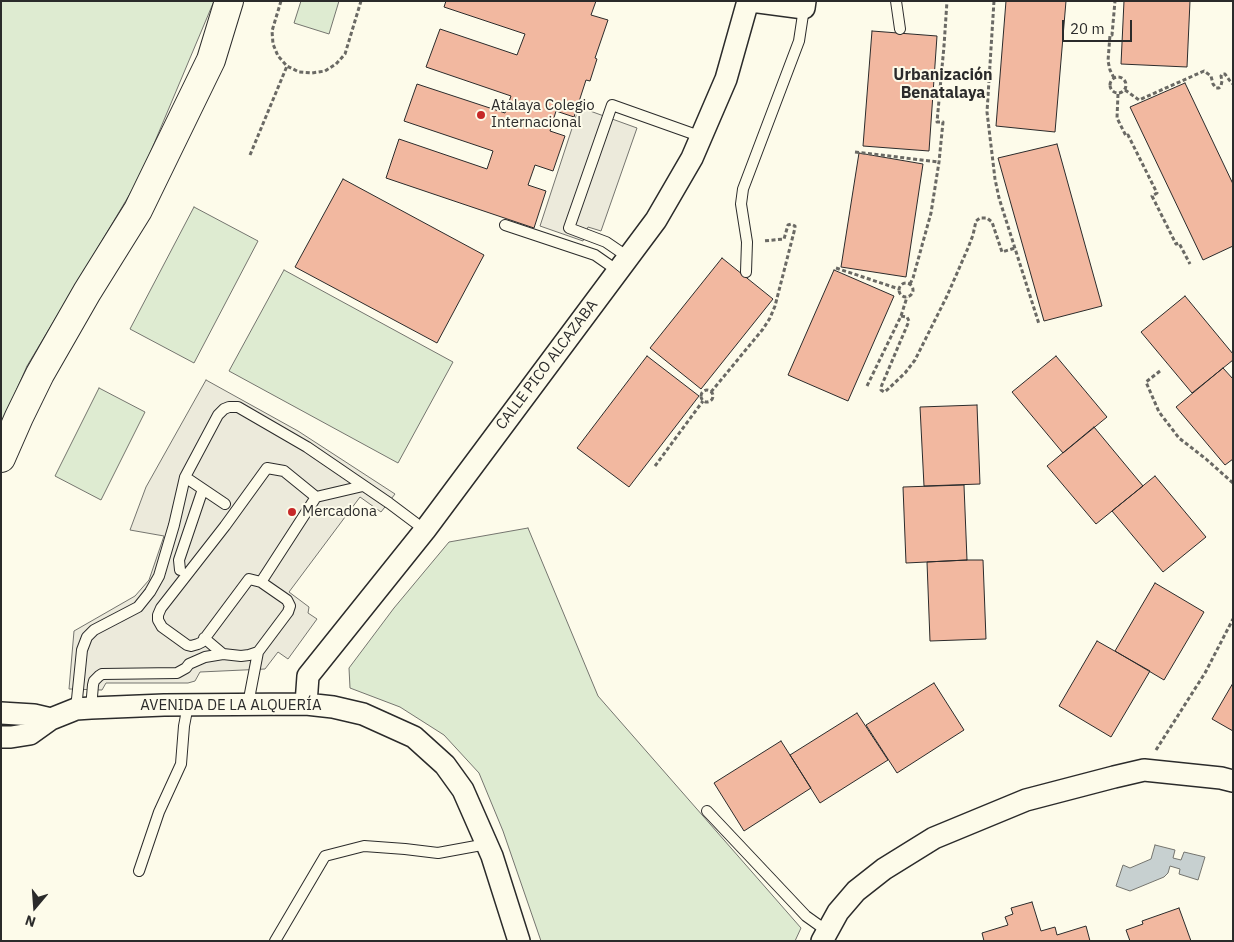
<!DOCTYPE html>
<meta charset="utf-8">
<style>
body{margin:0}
#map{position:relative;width:1234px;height:942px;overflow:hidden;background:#fdfbea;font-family:"IBM Plex Sans",sans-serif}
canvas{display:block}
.frame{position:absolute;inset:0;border:2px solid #2b2b2b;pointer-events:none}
.north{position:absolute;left:10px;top:882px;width:50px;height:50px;-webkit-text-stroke:4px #fdfbea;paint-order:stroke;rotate:198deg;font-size:14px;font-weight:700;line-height:20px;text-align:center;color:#2b2b2b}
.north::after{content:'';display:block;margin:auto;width:18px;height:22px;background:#2b2b2b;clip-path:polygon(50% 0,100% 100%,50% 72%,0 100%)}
.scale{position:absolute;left:1062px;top:20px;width:70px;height:22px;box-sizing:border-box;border:2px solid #2b2b2b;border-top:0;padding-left:6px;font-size:15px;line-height:18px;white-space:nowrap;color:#2b2b2b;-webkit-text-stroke:4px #fdfbea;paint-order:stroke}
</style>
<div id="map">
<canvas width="1234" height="942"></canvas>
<div class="frame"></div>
<div class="north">N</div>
<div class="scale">20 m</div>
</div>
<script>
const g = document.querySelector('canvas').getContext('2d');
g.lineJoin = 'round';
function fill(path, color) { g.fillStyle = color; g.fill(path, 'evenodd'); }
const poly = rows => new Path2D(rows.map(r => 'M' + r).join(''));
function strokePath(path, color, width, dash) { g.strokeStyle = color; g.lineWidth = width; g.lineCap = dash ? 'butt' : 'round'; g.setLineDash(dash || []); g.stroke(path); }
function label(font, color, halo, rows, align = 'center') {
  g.font = font + ' "IBM Plex Sans",sans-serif'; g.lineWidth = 4; g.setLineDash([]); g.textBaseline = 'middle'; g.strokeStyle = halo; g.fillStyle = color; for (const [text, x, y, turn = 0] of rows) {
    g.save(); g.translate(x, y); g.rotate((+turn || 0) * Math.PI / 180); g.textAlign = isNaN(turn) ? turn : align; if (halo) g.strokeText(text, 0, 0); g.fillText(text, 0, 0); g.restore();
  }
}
const green = poly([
 [1,1,214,1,140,177,27,366,1,425,1,1],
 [301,1,339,1,329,34,294,23,301,1],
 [194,207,258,241,194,363,130,329,194,207],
 [284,270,453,362,398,463,229,371,284,270],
 [99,388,145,412,101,500,55,476,99,388],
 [528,528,598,696,801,928,795,941,541,941,503,831,479,773,444,735,400,707,350,688,349,668,394,608,449,542,528,528]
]);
fill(green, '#deebd1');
strokePath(green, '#74746e', 1);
const parking = poly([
 [579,107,637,128,601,231,588,227,583,241,540,226,579,107],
 [206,380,298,431,395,494,381,512,360,497,289,592,309,607,308,613,317,619,288,659,278,652,265,669,200,672,195,681,188,683,106,683,102,690,69,689,74,631,135,596,149,580,164,536,130,530,146,487,206,380]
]);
fill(parking, '#eceadb');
strokePath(parking, '#74746e', 1);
const water = poly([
 [1155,845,1175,850,1173,858,1181,860,1184,852,1205,857,1198,880,1179,874,1180,869,1170,866,1168,873,1164,877,1130,891,1116,886,1123,865,1130,868,1151,859,1155,845]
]);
fill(water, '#c7d0d0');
strokePath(water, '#74746e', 1);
const building = poly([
 [446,1,596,1,591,15,608,20,595,58,597,59,590,81,586,80,574,117,556,111,550,131,565,136,553,171,535,165,528,185,546,191,534,228,386,178,399,139,487,169,493,151,404,121,417,84,505,113,511,96,426,67,440,29,517,55,525,34,444,7,446,1],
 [1006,1,1066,1,1055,132,996,126,1006,1],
 [1124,1,1190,1,1187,67,1121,64,1124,1],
 [872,31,937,36,929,151,863,146,872,31],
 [1185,83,1233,184,1233,246,1203,260,1130,107,1185,83],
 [1057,144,1102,306,1044,321,998,158,1057,144],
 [859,153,923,164,906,277,841,267,859,153],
 [343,179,484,255,437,343,295,267,343,179],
 [722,258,773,299,701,389,650,348,722,258],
 [834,270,894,296,848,401,788,375,834,270],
 [1185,296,1233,354,1233,360,1192,393,1141,332,1185,296],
 [647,356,699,396,629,487,577,448,647,356],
 [1056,356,1107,417,1063,453,1012,392,1056,356],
 [1223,368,1233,379,1233,459,1225,465,1176,407,1223,368],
 [977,405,980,484,924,486,920,407,977,405],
 [1094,427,1143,486,1096,524,1047,466,1094,427],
 [1155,476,1206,537,1163,572,1112,511,1155,476],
 [964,485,967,560,906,563,903,487,964,485],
 [967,560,983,560,986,639,930,641,927,562,967,560],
 [1155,583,1204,612,1164,680,1115,651,1155,583],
 [1097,641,1150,671,1111,737,1059,706,1097,641],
 [934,683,964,730,897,773,866,725,934,683],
 [1233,683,1233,731,1212,719,1233,683],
 [857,713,888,760,820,803,790,755,857,713],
 [781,741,811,788,744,831,714,783,781,741],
 [1032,902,1041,931,1055,927,1057,935,1086,926,1090,941,984,941,982,933,1008,925,1005,917,1013,914,1011,908,1032,902],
 [1179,908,1191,941,1130,941,1126,930,1143,924,1142,921,1179,908]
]);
fill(building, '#f2b8a0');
strokePath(building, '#2b2b2b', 1);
const service = poly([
 [896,1,900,29],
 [505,225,595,255,618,271],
 [628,257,606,242,569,228,612,105,702,137],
 [746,272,747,242,741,204,743,189,799,41,804,8],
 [185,477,225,504],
 [180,570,179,560,203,489],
 [261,582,316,497],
 [204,638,223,654],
 [248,704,258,652],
 [91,708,93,685,94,681,99,676,102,674,177,673,186,668,189,664,205,657,223,654,241,656,249,655,258,652,288,612,290,606,287,600,261,582,249,579,202,642,198,644,191,646,187,645,162,627,158,620,158,615,161,608,225,526,267,468,284,471,316,497,363,486],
 [76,709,82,650,87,637,94,630,138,607,150,592,159,576,174,525,185,477,218,415,224,409,229,407,238,407,307,447,389,503,425,530],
 [707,811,806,916,827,931],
 [139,871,159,812,181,764,184,726,188,705],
 [275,941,325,856,364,846,405,849,438,853,487,844]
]);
const minor = poly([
 [751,1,804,8,805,1],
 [306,704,308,676,425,530,656,220,692,158,726,79,748,1],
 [1,713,34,715,51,719],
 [1,737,11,737,30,734,51,719,76,709,91,708,164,705,306,704,333,707,363,714,414,737,445,765,463,790,492,856,519,941],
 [822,941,838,912,856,891,884,869,934,838,1026,800,1114,777,1144,770,1221,778,1233,781]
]);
const secondary = poly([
 [1,458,19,417,40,374,87,292,138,210,211,60,229,1]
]);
strokePath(service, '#2b2b2b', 12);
strokePath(minor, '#2b2b2b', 24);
strokePath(secondary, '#2b2b2b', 30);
strokePath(poly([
 [281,1,272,31,273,44,278,56,287,66,299,72,312,73,325,71,336,64,345,54,361,1],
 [994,1,987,112,995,179,999,198,1039,324],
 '1110 85a8 8 0 1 1 16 0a8 8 0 1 1-16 0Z',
 [1114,78,1110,70,1108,61,1110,35,1112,35,1115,1],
 [1125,90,1139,100,1204,71,1211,76,1213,84,1216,88,1219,88,1221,86,1222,81,1221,76,1222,74,1225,74,1230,81,1233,84],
 [1118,94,1117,118,1126,136,1128,135,1157,193,1152,196,1176,244,1179,243,1190,264],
 [855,152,939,162],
 [250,155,287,66],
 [836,268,899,289],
 '899 290a7 7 0 1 1 14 0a7 7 0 1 1-14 0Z',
 [910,284,913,278,931,213,939,162,943,122,937,122,944,46,947,1],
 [901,316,907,317,909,321,881,387,881,390,884,392,887,390,905,373,915,360,947,296,968,248,973,235,976,221,980,218,987,218,992,222,1002,252,1015,248],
 [1160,371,1146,382,1159,412,1179,438,1206,459,1233,483],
 [867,386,901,316,907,297],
 '701 396a6 6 0 1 1 12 0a6 6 0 1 1-12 0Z',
 [711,392,763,329,770,318,775,306,795,228,795,226,791,224,788,225,784,239,763,241],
 [655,466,703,401],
 [1156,750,1205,673,1233,619]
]), '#6a6964', 3, [4, 2.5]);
strokePath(service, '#fdfbea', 10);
strokePath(minor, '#fdfbea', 21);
strokePath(secondary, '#fdfbea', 28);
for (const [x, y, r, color] of [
 [481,115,5,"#c62828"],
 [292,512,5,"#c62828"]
]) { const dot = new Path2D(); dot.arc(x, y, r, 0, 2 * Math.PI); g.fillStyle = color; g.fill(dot); strokePath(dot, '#fdfbea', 2); }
label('15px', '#2b2b2b', '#fdfbea', [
 ["Atalaya Colegio",491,106],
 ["Internacional",491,123],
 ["Mercadona",302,512]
], 'left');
label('15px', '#2b2b2b', '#fdfbea', [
 ["CALLE PICO ALCAZABA",547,365,-53],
 ["AVENIDA DE LA ALQUERÍA",231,706]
]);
label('bold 16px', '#2b2b2b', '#fdfbea', [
 ["Urbanización",943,75],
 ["Benatalaya",943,93]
]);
</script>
